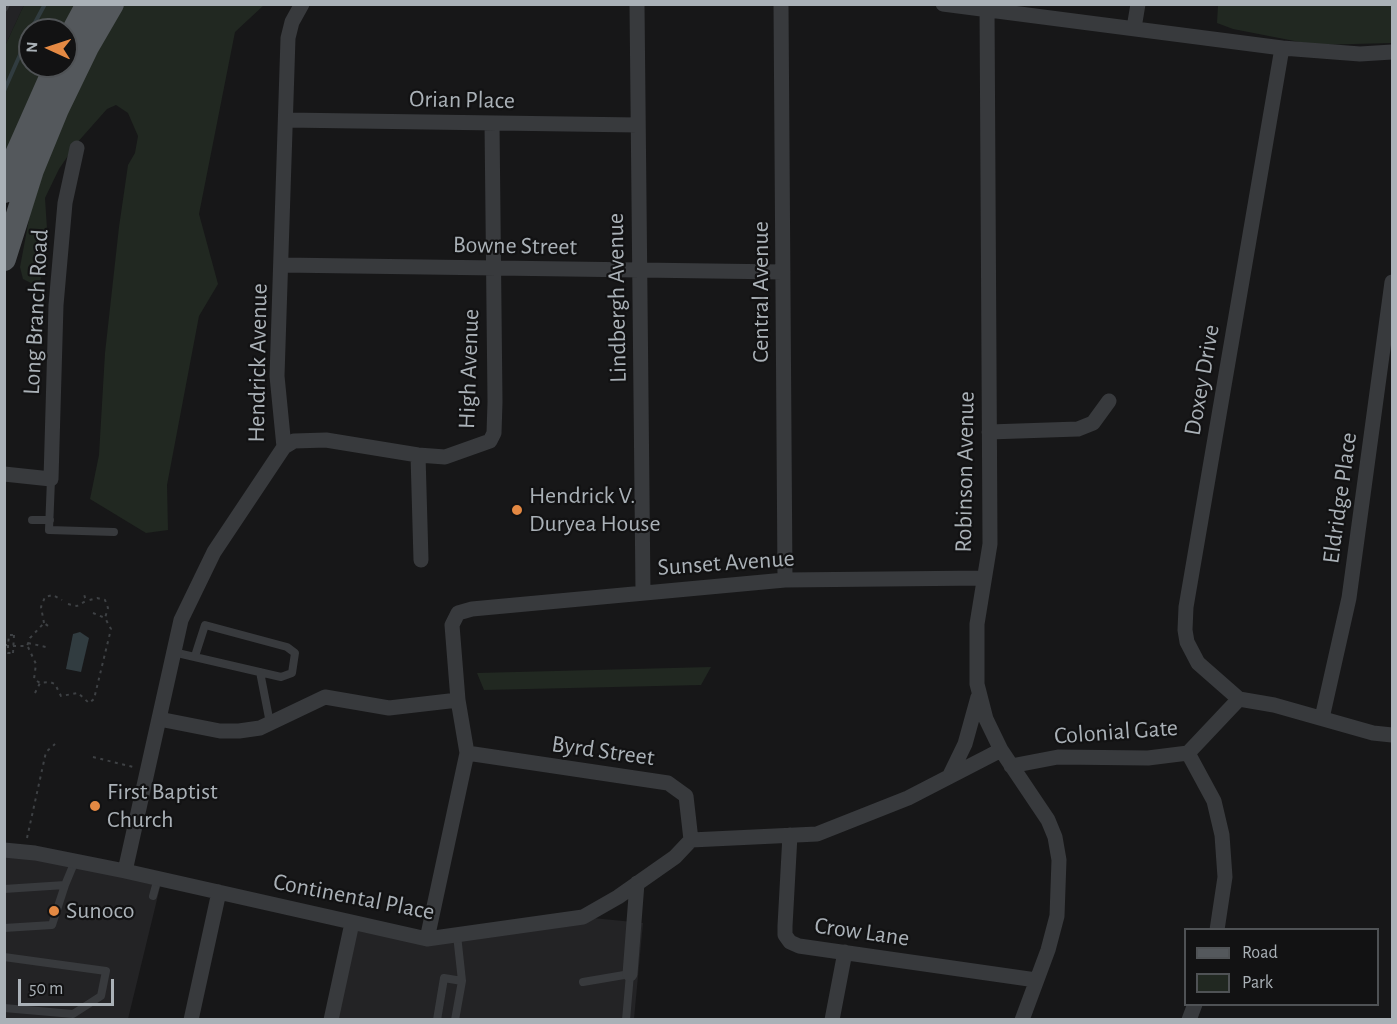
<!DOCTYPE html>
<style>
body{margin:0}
#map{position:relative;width:1397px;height:1024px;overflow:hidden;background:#171718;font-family:"Alegreya Sans",sans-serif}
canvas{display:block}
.frame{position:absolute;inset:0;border:6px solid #aab1b7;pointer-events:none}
.legend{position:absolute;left:1184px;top:928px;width:195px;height:78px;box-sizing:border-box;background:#121213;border:2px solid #4f5255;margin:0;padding:8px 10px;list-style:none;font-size:18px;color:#aab1b7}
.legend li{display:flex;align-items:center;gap:12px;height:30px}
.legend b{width:30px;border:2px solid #4f5255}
.north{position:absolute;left:18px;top:18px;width:60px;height:60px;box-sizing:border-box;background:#121213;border:2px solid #4f5255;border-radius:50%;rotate:273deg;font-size:16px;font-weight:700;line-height:24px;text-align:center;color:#aab1b7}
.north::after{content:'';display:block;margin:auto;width:21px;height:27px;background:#e48943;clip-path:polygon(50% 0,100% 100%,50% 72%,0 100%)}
.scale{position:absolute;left:18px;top:979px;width:96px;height:27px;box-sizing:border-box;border:3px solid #aab1b7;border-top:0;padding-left:8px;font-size:18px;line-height:21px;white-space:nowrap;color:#aab1b7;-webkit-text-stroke:4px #121213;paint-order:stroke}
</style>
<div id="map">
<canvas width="1397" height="1024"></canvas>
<div class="frame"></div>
<ul class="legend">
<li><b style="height:8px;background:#54585c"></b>Road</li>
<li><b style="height:16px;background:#212821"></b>Park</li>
</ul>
<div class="north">N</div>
<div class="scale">50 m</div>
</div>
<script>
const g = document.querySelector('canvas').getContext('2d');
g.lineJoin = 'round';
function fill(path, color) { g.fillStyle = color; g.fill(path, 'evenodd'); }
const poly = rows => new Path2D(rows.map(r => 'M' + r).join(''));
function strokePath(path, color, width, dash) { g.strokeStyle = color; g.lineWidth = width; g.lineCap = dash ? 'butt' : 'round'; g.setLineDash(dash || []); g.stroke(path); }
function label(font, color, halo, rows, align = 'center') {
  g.font = font + ' "Alegreya Sans",sans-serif'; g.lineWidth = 4.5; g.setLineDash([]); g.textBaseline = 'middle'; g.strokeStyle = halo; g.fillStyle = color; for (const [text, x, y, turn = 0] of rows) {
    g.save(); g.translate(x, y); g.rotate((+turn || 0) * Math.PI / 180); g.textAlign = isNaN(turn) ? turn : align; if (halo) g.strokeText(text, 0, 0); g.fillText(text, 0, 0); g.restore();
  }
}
fill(poly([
 [5,5,24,5,5,46],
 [5,850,162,879,128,1019,5,1020],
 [583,917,643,923,634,1019,331,1020,352,923,427,939]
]), '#232325');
fill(poly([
 [24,5,85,5,66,30,30,30,30,66,55,66,5,185,5,46],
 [119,5,264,5,235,32,199,214,218,284,199,316,167,485,168,530,146,533,90,499,99,455,105,353,119,227,128,165,135,153,138,136,128,113,116,105,107,109,76,144,59,169,45,198,48,245,46,265,40,281,31,283,23,279,20,267,30,214,56,132],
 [1218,5,1392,5,1392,43,1315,45,1233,29,1217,23],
 [711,667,701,685,484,690,477,673]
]), '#212821');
fill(poly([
 [80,632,89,638,81,672,66,669,73,634]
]), '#313c40');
strokePath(poly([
 [31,30,45,4],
 [4,91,30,32]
]), '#313c40', 4);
strokePath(poly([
 [68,604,77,606,86,601,83,591],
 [93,613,105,618],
 [44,623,41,607,45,597,53,595,62,600],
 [28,643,46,647],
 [4,645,8,645,9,635,14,635],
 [8,645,8,653,13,653],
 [13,646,27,646,30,638,44,623,51,628],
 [28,647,36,664,34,679,40,683],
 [13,653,14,635],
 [35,693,40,683,50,682,55,684,61,696,78,693,89,703,94,699,111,629,105,618,108,608,105,600,97,598,86,601],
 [93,757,133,767],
 [27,838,46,752,55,744]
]), '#3e4144', 2, [3, 4.5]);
strokePath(poly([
 [4,8,6,4],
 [51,479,49,530,114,532],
 [32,520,50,520],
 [173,652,281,677,292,673,295,653,287,647,205,625,195,656],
 [260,672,270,723],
 [65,885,75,861],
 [4,889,65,885,52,925,4,928],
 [153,896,158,878],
 [4,957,106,971,101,996,73,1014,4,1008],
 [583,982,630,974,626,1020],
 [437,1020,444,978,462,981,457,935],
 [455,1020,462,981]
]), '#383a3d', 8);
strokePath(poly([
 [637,4,643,592],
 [781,4,785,580],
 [943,4,1282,48,1360,54,1392,52],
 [987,4,990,544,977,624,977,684,986,719,1001,750,1048,820,1055,837,1059,860,1057,916,1048,950,1022,1020],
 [1134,28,1138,4],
 [1282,48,1186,607,1185,630,1187,642,1198,663,1239,699,1274,705,1373,733,1392,735],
 [286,120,638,125],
 [282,265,783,272],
 [989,432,1078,429,1093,423,1109,401],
 [284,447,294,441,326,440,418,455,445,457,490,441,494,433,495,402,492,123],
 [418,455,421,560],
 [4,474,51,479,56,305,65,203,77,148],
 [1322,718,1349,598,1392,282],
 [159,719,220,731,239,731,260,728,325,697,389,708,458,700],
 [467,753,668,783,686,796,691,840],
 [1188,753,1214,801,1222,835,1225,877,1217,930],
 [1011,766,1058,757,1148,758,1188,753,1239,699],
 [949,777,965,744,978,697],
 [790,835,785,926,785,935,790,942,799,946,1036,980],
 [4,850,35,853,125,871,427,939,583,917,618,897,675,857,691,840,817,834,908,798,1001,750],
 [125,871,181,620,214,552,284,447,277,376,288,38,292,22,302,4],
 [427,939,467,753,458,700,452,625,458,613,472,609,785,580,984,578],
 [630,974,637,883],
 [191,1020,219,892],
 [331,1020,352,923],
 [832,1020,845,952],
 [1189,1020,1195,1004]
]), '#383a3d', 15);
strokePath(poly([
 [66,45,88,4],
 [4,191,13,163,56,66],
 [4,259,32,170,57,109,87,47,112,4]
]), '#54585c', 24);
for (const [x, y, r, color] of [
 [517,510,6,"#e48943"],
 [95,806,6,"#e48943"],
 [54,911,6,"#e48943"]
]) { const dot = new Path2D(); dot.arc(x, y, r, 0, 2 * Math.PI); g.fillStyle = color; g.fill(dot); strokePath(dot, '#121213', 2); }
label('24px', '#aab1b7', '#121213', [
 ["Orian Place",462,100,1],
 ["Bowne Street",515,246,1],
 ["Central Avenue",761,292,-90],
 ["Lindbergh Avenue",617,298,-91],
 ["Long Branch Road",36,312,-87],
 ["Hendrick Avenue",258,363,-89],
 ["High Avenue",469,369,-88],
 ["Doxey Drive",1202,380,-80],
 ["Robinson Avenue",965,472,-89],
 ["Eldridge Place",1340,498,-82],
 ["Sunset Avenue",726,563,-4],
 ["Colonial Gate",1116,732,-4],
 ["Byrd Street",603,751,8],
 ["Continental Place",354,897,11],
 ["Crow Lane",862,932,8]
]);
label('24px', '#aab1b7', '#121213', [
 ["Hendrick V.",529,496],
 ["Duryea House",529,524],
 ["First Baptist",107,792],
 ["Church",107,820],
 ["Sunoco",66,911]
], 'left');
</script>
